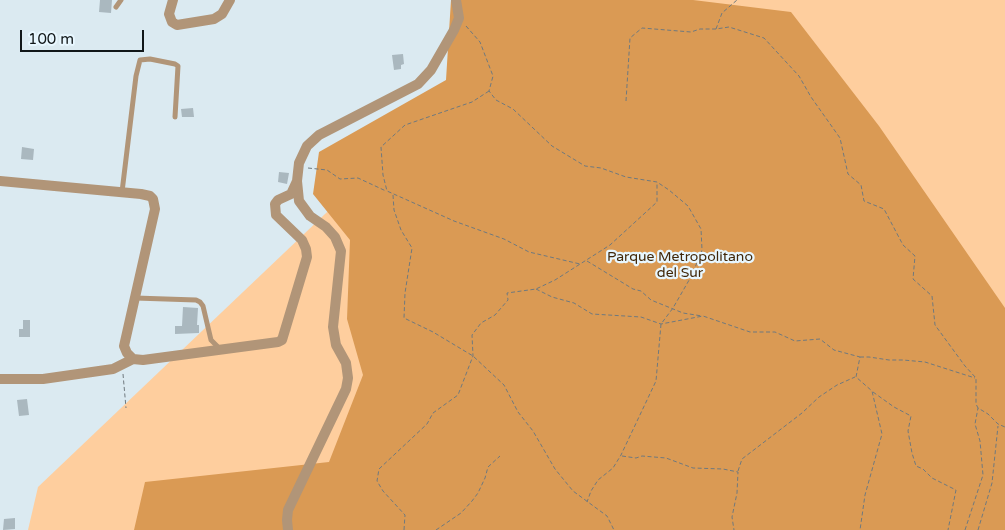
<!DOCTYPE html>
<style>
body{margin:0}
#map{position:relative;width:1005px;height:530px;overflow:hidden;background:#dbeaf1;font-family:"Varela Round",sans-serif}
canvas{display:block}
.scale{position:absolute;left:20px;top:30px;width:124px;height:22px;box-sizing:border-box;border:2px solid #111719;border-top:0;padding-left:6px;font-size:15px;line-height:18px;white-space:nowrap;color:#111719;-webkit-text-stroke:4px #e8f7ff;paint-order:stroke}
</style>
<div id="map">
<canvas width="1005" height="530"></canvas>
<div class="scale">100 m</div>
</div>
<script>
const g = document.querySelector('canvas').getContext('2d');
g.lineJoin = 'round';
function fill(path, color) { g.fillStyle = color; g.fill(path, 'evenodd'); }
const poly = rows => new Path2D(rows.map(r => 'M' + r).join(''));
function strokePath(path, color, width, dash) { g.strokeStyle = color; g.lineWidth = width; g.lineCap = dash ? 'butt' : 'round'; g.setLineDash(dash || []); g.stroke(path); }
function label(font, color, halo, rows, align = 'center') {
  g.font = font + ' "Varela Round",sans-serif'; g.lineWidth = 4.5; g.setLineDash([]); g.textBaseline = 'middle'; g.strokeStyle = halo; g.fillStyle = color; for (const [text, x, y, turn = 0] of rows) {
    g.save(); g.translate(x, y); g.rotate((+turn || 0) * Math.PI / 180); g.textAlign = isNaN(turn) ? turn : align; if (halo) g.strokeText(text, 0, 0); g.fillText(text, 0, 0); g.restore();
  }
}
fill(poly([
 [550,0,1005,0,1005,530,28,530,38,487]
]), '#fece9e');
fill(poly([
 [451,0,693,0,791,12,879,126,1005,308,1005,530,134,530,145,482,329,462,363,375,347,319,350,240,313,194,319,152,446,80]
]), '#da9a54');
fill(poly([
 [100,0,112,0,111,13,99,12],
 [403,54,404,64,401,65,401,69,394,70,392,55],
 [193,108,194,117,182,117,181,109],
 [22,147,34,149,33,160,21,159],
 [279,172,289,173,287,184,278,182],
 [183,307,198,308,197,325,199,325,199,333,175,334,175,326,182,326],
 [23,320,30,320,30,337,19,337,19,329,23,329],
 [27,399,29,415,19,416,17,400],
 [15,518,15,529,3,530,4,519]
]), '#aab8bf');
strokePath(poly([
 [466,26,480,42,493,76,489,91,496,100,513,109,552,146,585,166,601,168,626,177,657,182,669,190,688,206,701,229,702,250,692,275,673,308,661,324,656,381,621,455,613,468,598,480,591,491,587,502],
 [716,29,722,13,737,0],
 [489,91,472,102,405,125,381,147,383,175,387,191,454,221,504,239,529,252,580,264],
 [626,101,630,38,642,28,691,32,700,29,716,29,729,27,764,38,799,76,811,97,840,138,848,174,861,185,864,201,884,209,903,245,915,256,913,279,932,296,935,325,965,366,976,378,976,404,978,408,988,414,998,424,1005,427],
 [308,168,327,170,340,179,358,178,386,191],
 [393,195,394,210,401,230,412,248,405,293,404,318,433,332,473,356,504,385,518,412,533,431,555,469,573,491,607,516,614,530],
 [587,261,633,289,641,291,651,300,683,313,702,316],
 [536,289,552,297,574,303,592,314,641,317,661,324,703,316,750,332,775,332,795,341,820,339,834,350,860,357,856,377,872,391,882,434,865,495,860,530],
 [860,357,869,357,889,360,903,360,925,362,975,378],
 [123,374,126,408],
 [873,392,894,407,911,416,908,431,912,453,916,466,923,469,932,478,956,490,948,530],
 [622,456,636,458,642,456,666,458,693,468,723,469,738,472,737,493,732,517,734,530],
 [738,471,742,459,802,413,819,397,837,385,855,377],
 [404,530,405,515,383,491,377,481,379,469,427,424,433,413,458,395,473,356,472,335,481,323,495,315,508,300,507,293,536,289,555,280,610,245,657,202,657,183],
 [436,530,461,513,472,501,478,493,485,478,488,467,500,456],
 [965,530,983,475,980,441,975,424,978,408],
 [978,530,992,483,998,426]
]), '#6f797e', 1, [4, 2.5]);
strokePath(poly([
 [116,7,121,0],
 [122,192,136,76,140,60,150,59,175,64,178,66,175,117],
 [135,298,196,300,200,302,203,306,211,340,220,349]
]), '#b19578', 5);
strokePath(poly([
 [173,0,169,14,172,22,177,25,214,19,222,14,230,0],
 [0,181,141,194,150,196,153,199,155,209,124,346,127,353,133,359,143,360,278,342,282,340,307,257,306,249,302,240,276,215,275,204,278,200,291,194,297,181],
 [0,379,43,379,113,369,133,359],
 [288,530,287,520,288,510,346,389,348,378,346,363,336,345,333,327,341,251,335,237,326,227,310,216,299,201,297,181,299,163,307,146,319,135,418,84,431,70,454,30,459,18,456,0]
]), '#b19578', 10);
label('14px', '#412708', '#e8f7ff', [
 ["Parque Metropolitano",680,257],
 ["del Sur",680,273]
]);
</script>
